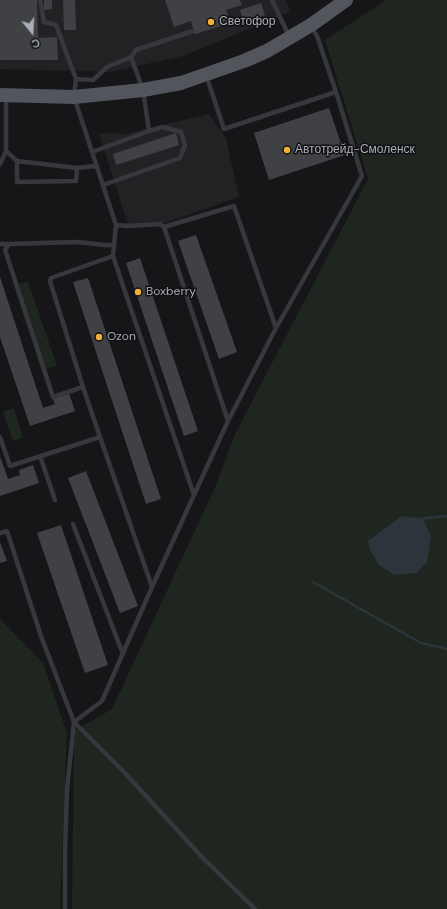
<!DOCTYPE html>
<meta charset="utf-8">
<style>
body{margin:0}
#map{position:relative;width:447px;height:909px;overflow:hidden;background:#161618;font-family:"DM Sans",sans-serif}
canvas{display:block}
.north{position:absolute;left:12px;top:12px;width:40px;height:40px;-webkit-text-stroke:3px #111113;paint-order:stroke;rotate:162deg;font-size:11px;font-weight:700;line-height:16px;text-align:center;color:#a8adb8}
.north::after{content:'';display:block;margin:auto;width:14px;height:18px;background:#a8adb8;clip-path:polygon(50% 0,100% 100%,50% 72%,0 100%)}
</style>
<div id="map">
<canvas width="447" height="909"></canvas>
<div class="north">С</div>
</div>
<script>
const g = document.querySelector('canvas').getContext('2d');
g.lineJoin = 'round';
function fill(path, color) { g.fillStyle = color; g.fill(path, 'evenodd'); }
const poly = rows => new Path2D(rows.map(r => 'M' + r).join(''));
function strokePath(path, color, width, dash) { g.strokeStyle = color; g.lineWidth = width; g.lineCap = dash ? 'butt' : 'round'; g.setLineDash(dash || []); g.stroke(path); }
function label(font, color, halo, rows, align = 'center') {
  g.font = font + ' "DM Sans",sans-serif'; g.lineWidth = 3; g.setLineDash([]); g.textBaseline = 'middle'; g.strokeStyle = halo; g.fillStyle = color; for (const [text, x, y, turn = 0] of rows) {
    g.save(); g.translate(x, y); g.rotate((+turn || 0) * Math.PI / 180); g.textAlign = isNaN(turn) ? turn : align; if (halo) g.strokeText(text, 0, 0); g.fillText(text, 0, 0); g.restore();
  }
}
fill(poly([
 [0,0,286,0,290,12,183,56,110,72,0,69],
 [209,114,226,138,239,197,162,224,128,225,99,133,125,134]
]), '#222225');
fill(poly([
 [386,0,447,0,447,909,72,909,74,731,112,709,216,485,235,434,368,179,325,40],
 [28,281,57,366,46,369,18,284],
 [14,408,23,438,13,441,3,412],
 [0,619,43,663,67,733,60,909,0,909]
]), '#1e261f');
fill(poly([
 [402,516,423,519,431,536,427,562,417,573,395,575,379,565,370,550,368,541]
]), '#2c353c');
strokePath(poly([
 [419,519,447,516],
 [313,582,421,643,447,649]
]), '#2c353c', 2.5);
fill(poly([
 [0,0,37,0,38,38,57,37,58,60,0,60],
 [44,0,52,0,52,9,44,10],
 [63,0,75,0,76,30,64,30],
 [165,0,240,0,242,5,226,10,231,23,195,34,191,21,174,27],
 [261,3,265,15,244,22,240,10],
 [329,108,345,155,269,180,254,133],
 [176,133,179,145,116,165,113,154],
 [196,235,237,352,219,359,178,241],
 [140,258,198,431,184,436,126,263],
 [0,277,43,408,55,404,53,399,69,393,75,411,30,426,0,337],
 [88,278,161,499,146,504,73,282],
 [0,456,8,479,20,475,19,470,33,465,39,483,0,496],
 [86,471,138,606,120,613,68,478],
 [61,525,108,665,85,673,37,533],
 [0,542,7,561,0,563]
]), '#404145');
strokePath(poly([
 [272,0,289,36],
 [131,57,136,50,193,31],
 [206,75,224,129,336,92,317,36,311,26],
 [76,79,93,80,107,67,131,57,143,90,149,131,162,127,181,132,185,145,180,158,103,185],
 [6,151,17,161,77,168,96,166],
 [92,152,149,131],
 [17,161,17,182,76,181,77,168],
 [0,164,6,151,6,97],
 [164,227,234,206,276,328,228,421],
 [0,244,9,244],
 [113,256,194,495,228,421,164,227,160,224,129,226,116,225],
 [276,328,362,176,336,92],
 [83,387,50,281,51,278,113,256,114,245],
 [0,437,10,466,100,437,83,387,53,397,5,250,9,244,78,242,104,245,114,245,116,225,74,97,76,79,56,25,44,22,40,0],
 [100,437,152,587],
 [40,456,55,500],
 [73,524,123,654],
 [0,533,7,531,41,636,74,722,124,772,202,857,255,909],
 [65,909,65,850,67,789,74,722,102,701,152,587,194,495]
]), '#37383d', 4.5);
strokePath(poly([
 [0,95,74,97,143,90,181,83,244,61,267,51,311,25,346,0]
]), '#53555c', 14);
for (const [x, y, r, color] of [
 [211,22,4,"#f2b134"],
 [287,150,4,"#f2b134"],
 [138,292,4,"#f2b134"],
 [99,337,4,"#f2b134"]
]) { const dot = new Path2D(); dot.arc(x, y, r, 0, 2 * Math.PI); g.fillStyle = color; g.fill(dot); strokePath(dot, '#111113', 1.5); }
label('12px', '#a8adb8', '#111113', [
 ["Светофор",219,22],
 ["Автотрейд-Смоленск",295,150],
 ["Boxberry",146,292],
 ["Ozon",107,337]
], 'left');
</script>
